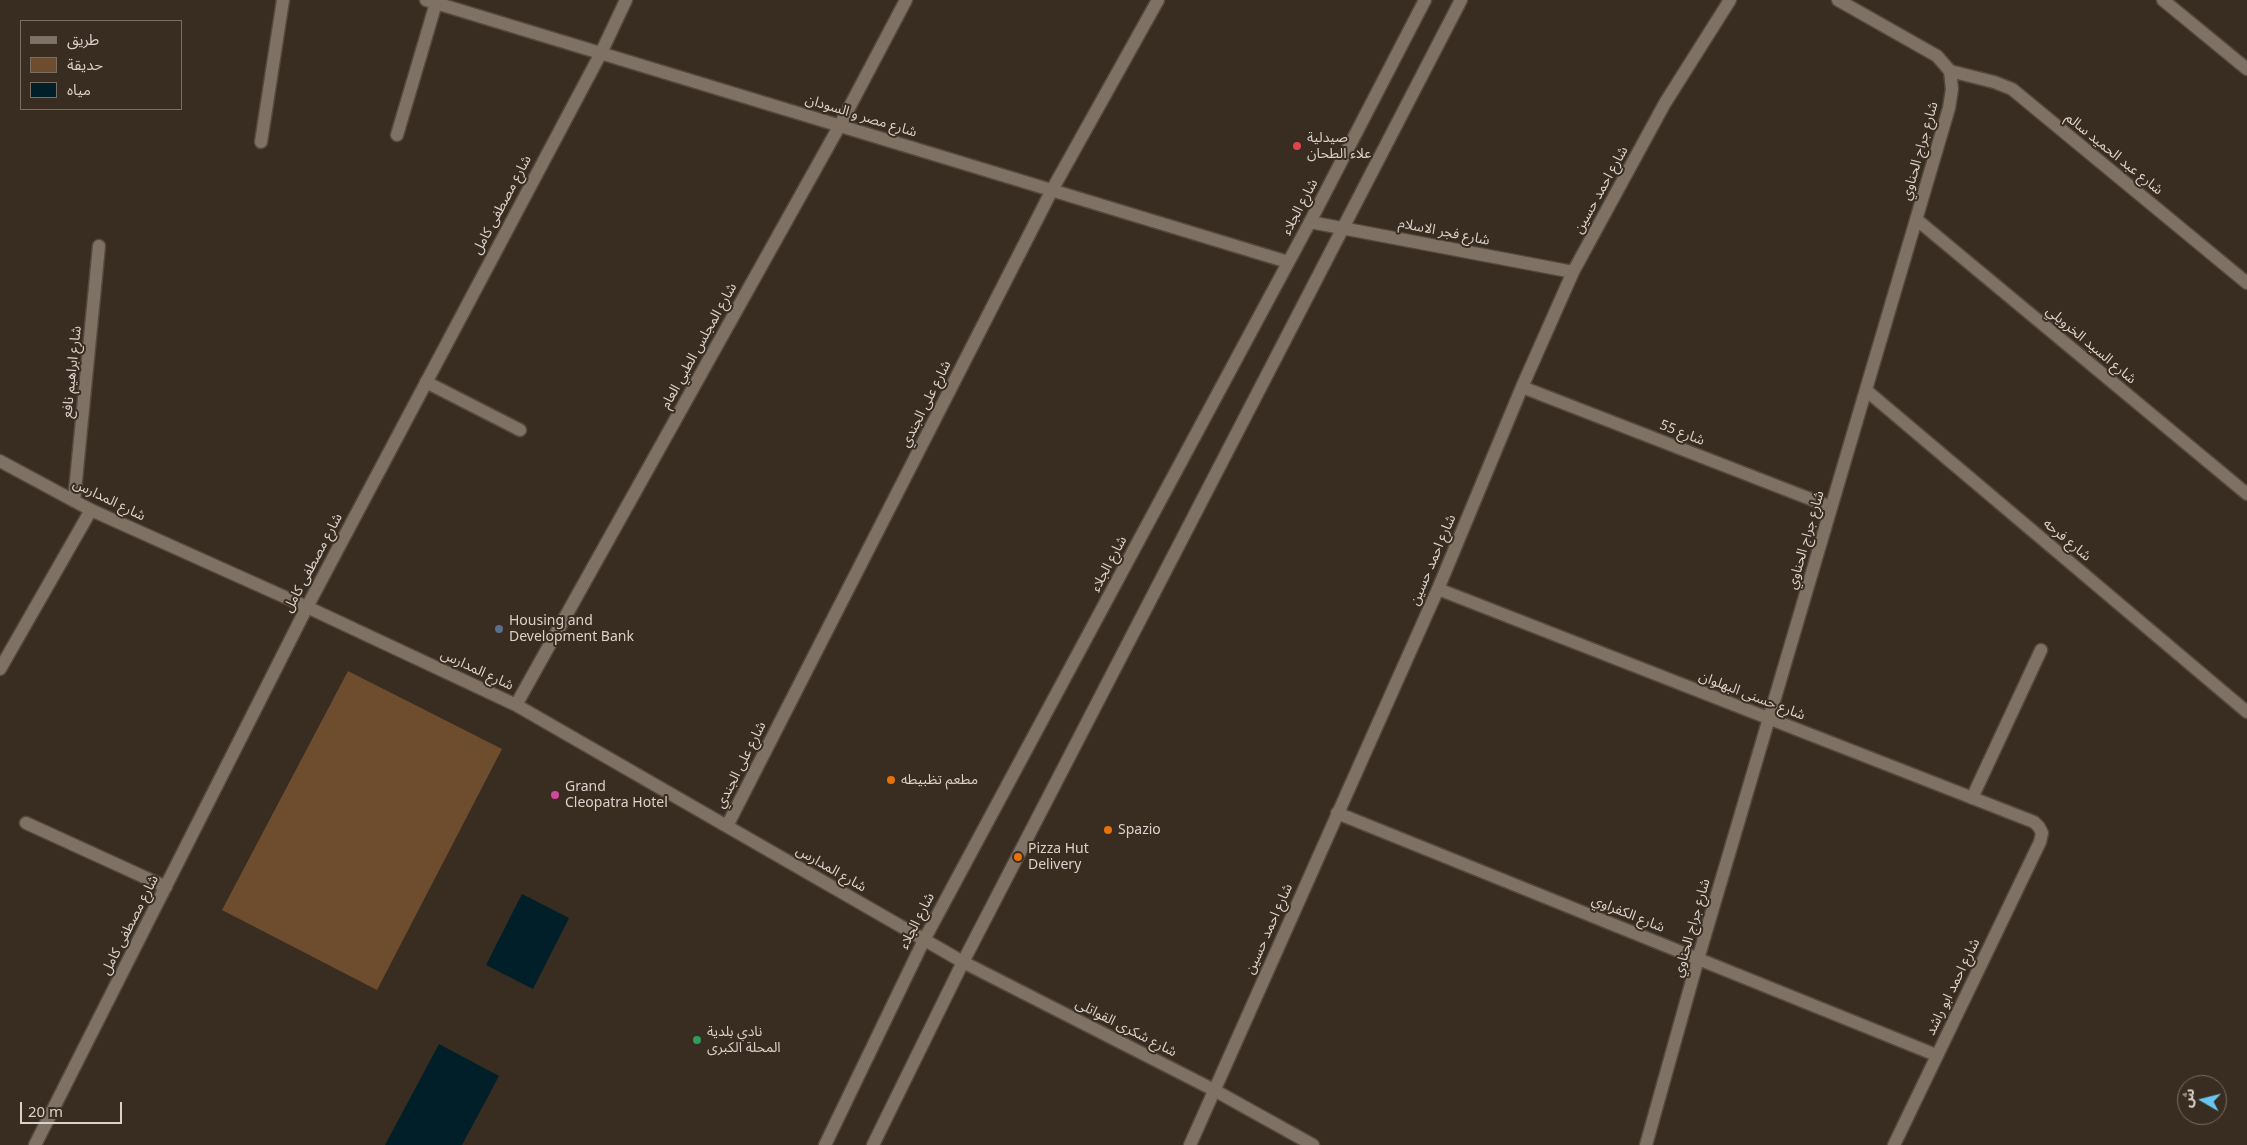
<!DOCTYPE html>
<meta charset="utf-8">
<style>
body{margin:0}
#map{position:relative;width:2247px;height:1145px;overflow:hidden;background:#392c20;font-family:"Noto Sans","Noto Sans Arabic",sans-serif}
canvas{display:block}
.legend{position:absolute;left:20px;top:20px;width:162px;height:90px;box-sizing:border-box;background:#392c20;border:1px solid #796e64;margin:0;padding:6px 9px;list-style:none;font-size:15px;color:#dad1ca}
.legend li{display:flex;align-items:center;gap:10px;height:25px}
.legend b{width:25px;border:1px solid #796e64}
.north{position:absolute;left:2177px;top:1075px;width:50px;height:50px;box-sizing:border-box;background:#392c20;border:1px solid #796e64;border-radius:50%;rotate:278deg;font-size:14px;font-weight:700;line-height:20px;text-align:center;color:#dad1ca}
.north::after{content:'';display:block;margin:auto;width:18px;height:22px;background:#69c4f1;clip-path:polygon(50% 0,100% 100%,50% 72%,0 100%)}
.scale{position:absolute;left:20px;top:1102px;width:102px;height:22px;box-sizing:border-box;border:2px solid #dad1ca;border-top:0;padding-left:6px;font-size:15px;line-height:18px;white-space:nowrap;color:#dad1ca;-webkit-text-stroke:4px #392c20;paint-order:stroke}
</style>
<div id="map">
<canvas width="2247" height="1145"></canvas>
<ul class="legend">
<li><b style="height:6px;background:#7f7163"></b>طريق</li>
<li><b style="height:14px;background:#6d4d2e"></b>حديقة</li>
<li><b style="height:14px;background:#001f28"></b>مياه</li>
</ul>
<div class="north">ش</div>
<div class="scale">20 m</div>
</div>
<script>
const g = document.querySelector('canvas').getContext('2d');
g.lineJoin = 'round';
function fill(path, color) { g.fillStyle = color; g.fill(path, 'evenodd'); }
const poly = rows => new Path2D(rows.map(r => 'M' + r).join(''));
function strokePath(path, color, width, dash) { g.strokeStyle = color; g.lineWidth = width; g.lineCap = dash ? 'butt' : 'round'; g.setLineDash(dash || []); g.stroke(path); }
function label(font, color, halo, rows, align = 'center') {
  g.font = font + ' "Noto Sans","Noto Sans Arabic",sans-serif'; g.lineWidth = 4; g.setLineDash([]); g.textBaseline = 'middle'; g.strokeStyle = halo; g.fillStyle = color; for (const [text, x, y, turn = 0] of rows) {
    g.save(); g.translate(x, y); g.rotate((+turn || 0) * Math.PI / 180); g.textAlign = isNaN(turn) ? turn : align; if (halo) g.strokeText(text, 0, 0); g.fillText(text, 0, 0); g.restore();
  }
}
fill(poly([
 [348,671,502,749,377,990,222,910]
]), '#6d4d2e');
fill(poly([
 [522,894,569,918,533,989,486,965],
 [439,1044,499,1076,462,1145,385,1145]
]), '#001f28');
const service = poly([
 [426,382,520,430]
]);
const minor = poly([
 [426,0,1288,262],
 [2163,0,2247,69],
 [1950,71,1994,82,2012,89,2247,283],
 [397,135,436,3],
 [261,142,283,0],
 [1916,219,2247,494],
 [1310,222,1573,272],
 [1522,387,1831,507],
 [1867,391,2247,712],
 [0,461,91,510,307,607,516,705,963,962,1214,1090,1313,1145],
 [74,501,99,246],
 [1438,589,2034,822,2039,827,2042,833,2040,842,1894,1145],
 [0,669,91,510],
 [516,705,840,125,906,0],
 [1972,798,2041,650],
 [1337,813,1936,1055],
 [26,823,166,887],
 [727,826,1052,190,1158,0],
 [35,1145,307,607,601,53,626,0],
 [1190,1145,1438,589,1522,387,1573,272,1665,103,1730,0],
 [1646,1145,1698,959,1949,108,1952,89,1950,71,1937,56,1838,0]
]);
const tertiary = poly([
 [825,1145,924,940,1310,222,1425,0],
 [873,1145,963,962,1461,0]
]);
strokePath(service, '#54493f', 15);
strokePath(minor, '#54493f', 15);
strokePath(tertiary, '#54493f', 15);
strokePath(service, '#7f7163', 12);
strokePath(minor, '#7f7163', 12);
strokePath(tertiary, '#7f7163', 12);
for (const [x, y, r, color] of [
 [1297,146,5,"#e0444e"],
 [499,629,5,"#5c6f8a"],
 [891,780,5,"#e8710a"],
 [555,795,5,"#d1479c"],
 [1108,830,5,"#e8710a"],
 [1018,857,5,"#e8710a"],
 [697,1040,5,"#2e9e5b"]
]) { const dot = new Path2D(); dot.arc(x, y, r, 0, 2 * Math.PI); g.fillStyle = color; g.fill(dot); strokePath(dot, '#392c20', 2); }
label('14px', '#dad1ca', '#392c20', [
 ["شارع مصر و السودان",861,116,17],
 ["شارع جراج الحناوي",1920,151,-74],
 ["شارع عبد الحميد سالم",2114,154,39],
 ["شارع احمد حسين",1601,190,-61],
 ["شارع مصطفى كامل",502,205,-62],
 ["شارع الجلاء",1300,207,-62],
 ["شارع فجر الاسلام",1444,232,11],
 ["شارع السيد الخرويلي",2091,345,40],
 ["شارع المجلس الطبي العام",699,346,-61],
 ["شارع ابراهيم نافع",72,372,-84],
 ["شارع على الجندي",926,404,-63],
 ["شارع 55",1682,433,21],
 ["شارع المدارس",109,500,26],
 ["شارع جراج الحناوي",1806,540,-74],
 ["شارع فرحه",2067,540,40],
 ["شارع احمد حسين",1433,560,-67],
 ["شارع مصطفى كامل",313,563,-62],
 ["شارع الجلاء",1109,564,-62],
 ["شارع المدارس",477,670,25],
 ["شارع حسنى البهلوان",1752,696,21],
 ["شارع على الجندي",741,765,-63],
 ["شارع المدارس",831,869,30],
 ["شارع الكفراوي",1628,914,22],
 ["شارع الجلاء",917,921,-63],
 ["شارع مصطفى كامل",130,925,-63],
 ["شارع جراج الحناوي",1692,928,-74],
 ["شارع احمد حسين",1269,929,-66],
 ["شارع احمد ابو راشد",1953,987,-64],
 ["شارع شكرى القواتلى",1126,1028,27]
]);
label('14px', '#dad1ca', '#392c20', [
 ["صيدلية",1307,138],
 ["علاء الطحان",1307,154],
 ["Housing and",509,621],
 ["Development Bank",509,637],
 ["مطعم تظبيطه",901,780],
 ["Grand",565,787],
 ["Cleopatra Hotel",565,803],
 ["Spazio",1118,830],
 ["Pizza Hut",1028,849],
 ["Delivery",1028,865],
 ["نادي بلدية",707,1032],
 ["المحلة الكبرى",707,1048]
], 'left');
</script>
